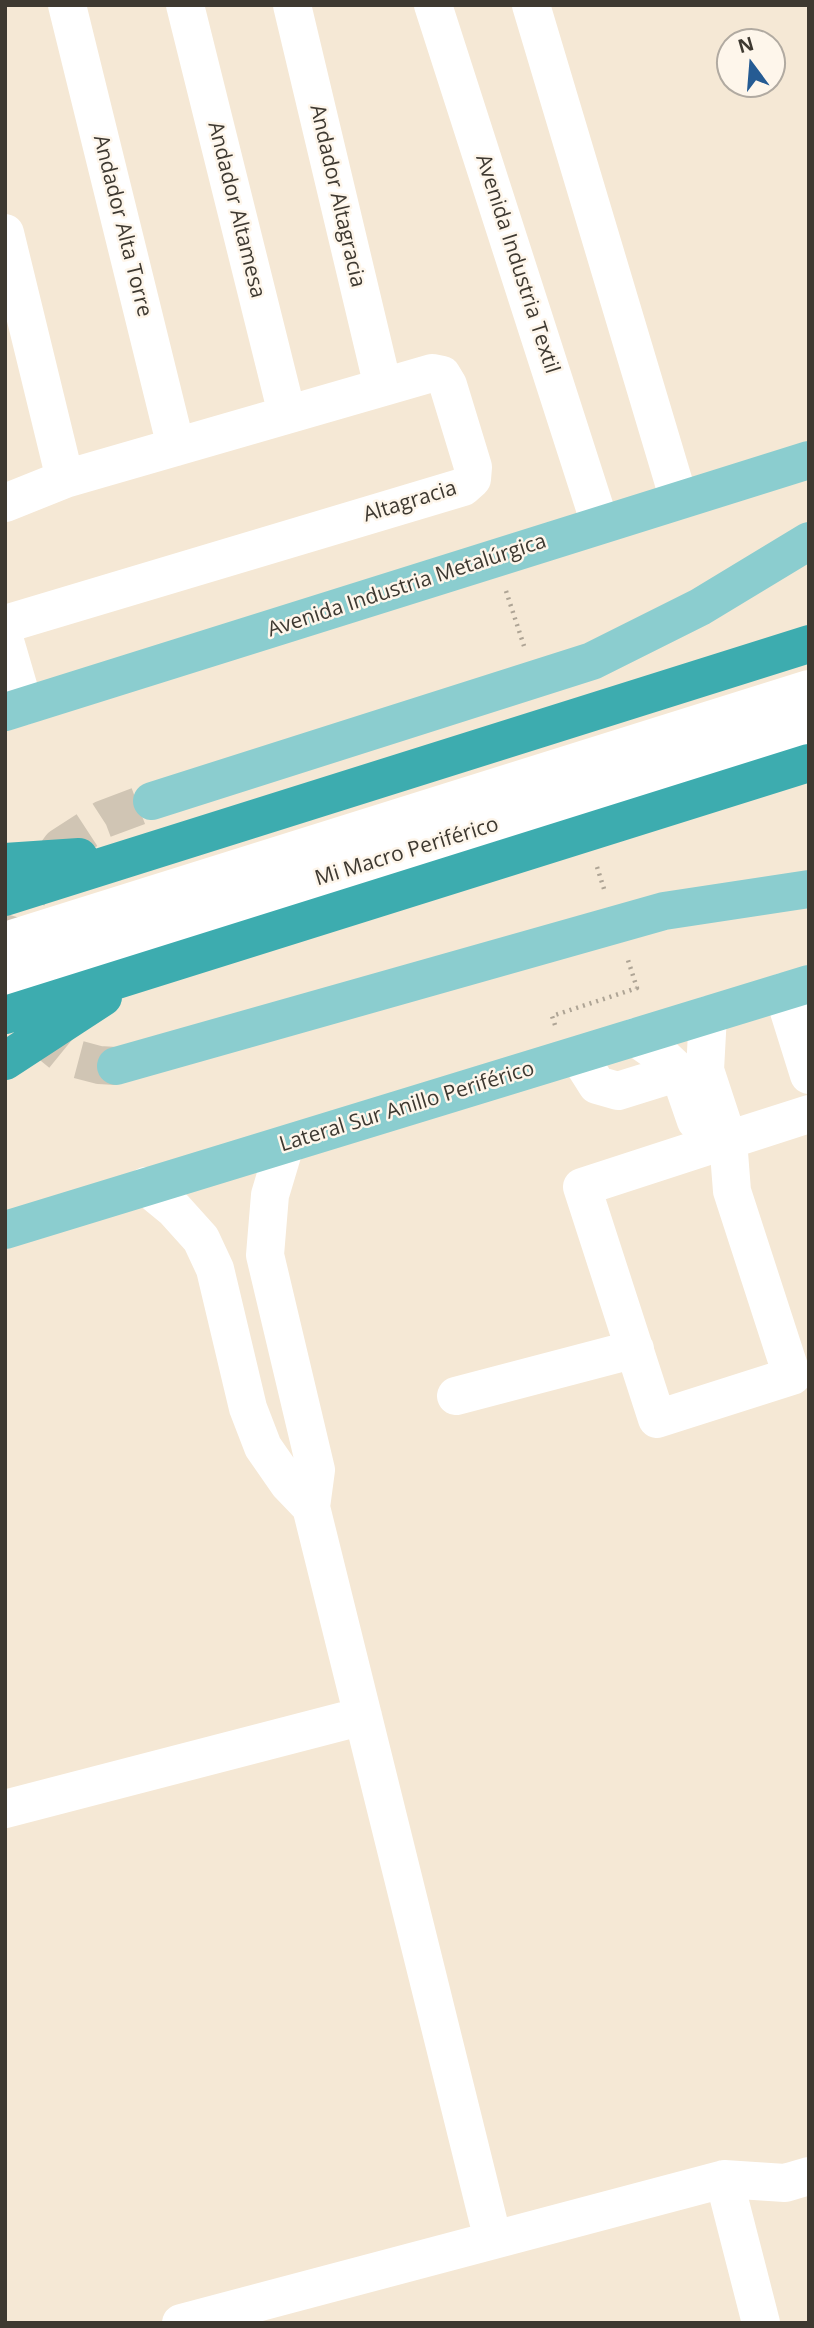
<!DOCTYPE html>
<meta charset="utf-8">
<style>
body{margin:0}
#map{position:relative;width:814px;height:2328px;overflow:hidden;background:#f5e8d5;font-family:"Open Sans",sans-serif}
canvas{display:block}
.frame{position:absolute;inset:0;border:7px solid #3e3931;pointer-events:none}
.north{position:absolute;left:716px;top:28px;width:70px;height:70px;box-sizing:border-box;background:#fef6eb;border:2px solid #b1aaa1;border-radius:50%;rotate:344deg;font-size:19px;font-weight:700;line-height:28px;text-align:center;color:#3e3931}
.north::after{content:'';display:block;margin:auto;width:24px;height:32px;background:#255b93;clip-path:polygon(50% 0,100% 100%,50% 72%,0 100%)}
</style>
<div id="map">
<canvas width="814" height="2328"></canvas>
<div class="frame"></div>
<div class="north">N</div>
</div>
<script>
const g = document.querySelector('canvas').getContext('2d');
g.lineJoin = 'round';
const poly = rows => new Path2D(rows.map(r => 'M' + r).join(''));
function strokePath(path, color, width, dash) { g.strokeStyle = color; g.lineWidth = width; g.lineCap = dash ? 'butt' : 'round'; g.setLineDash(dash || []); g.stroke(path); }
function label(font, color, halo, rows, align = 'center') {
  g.font = font + ' "Open Sans",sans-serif'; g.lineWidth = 5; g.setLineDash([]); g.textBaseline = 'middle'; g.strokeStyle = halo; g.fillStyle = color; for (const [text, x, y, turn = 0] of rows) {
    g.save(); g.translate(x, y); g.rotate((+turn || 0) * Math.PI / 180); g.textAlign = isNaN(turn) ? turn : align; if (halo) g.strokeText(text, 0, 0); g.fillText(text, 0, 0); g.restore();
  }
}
strokePath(poly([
 [116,1066,99,1065,65,1056,38,1034,28,1020,16,987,15,937,30,888,61,847,104,819,152,801]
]), '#d0c5b4', 38, [38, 19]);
strokePath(poly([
 [506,591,524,646],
 [597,867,605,892],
 [555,1025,552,1016,637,988,627,957]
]), '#aea495', 4.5, [2, 5]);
strokePath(poly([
 [67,5,176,447],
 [185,5,287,414],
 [292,5,383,387],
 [433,5,600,524],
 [531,5,679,500],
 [5,233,65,479],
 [5,503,65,479,432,373,442,375,448,385,473,467,472,479,463,487,5,624],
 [5,641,24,706],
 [5,941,809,689],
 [5,979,809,726],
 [783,992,809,1075],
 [708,1015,705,1070,728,1140,732,1191,792,1376,657,1419,582,1187,705,1147,728,1140,809,1114],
 [635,1037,662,1056,679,1072,696,1121],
 [578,1055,597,1085,618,1091,679,1072],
 [285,1145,270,1195,265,1255,316,1470,311,1507,493,2240],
 [146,1186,174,1209,201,1239,215,1269,248,1408,263,1447,288,1483,311,1507],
 [456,1396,635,1349],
 [5,1809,363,1716],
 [724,2179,761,2323],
 [181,2323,724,2179,785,2183,809,2176]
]), '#fff', 38);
strokePath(poly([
 [5,712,809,460],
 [152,801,592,661,700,607,809,541],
 [116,1066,664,911,809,889],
 [5,1230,809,984]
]), '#8bcdcf', 38);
strokePath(poly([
 [5,862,79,857],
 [5,897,809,644],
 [5,1015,809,763],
 [5,1061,103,997]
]), '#3dacaf', 38);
label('21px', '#3e3931', '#fef6eb', [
 ["Andador Altagracia",337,196,77],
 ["Andador Altamesa",236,210,76],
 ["Andador Alta Torre",122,226,76],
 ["Avenida Industria Textil",517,264,72],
 ["Altagracia",410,502,-17],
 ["Avenida Industria Metalúrgica",407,586,-18],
 ["Mi Macro Periférico",407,852,-17],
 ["Lateral Sur Anillo Periférico",407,1107,-17]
]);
</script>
